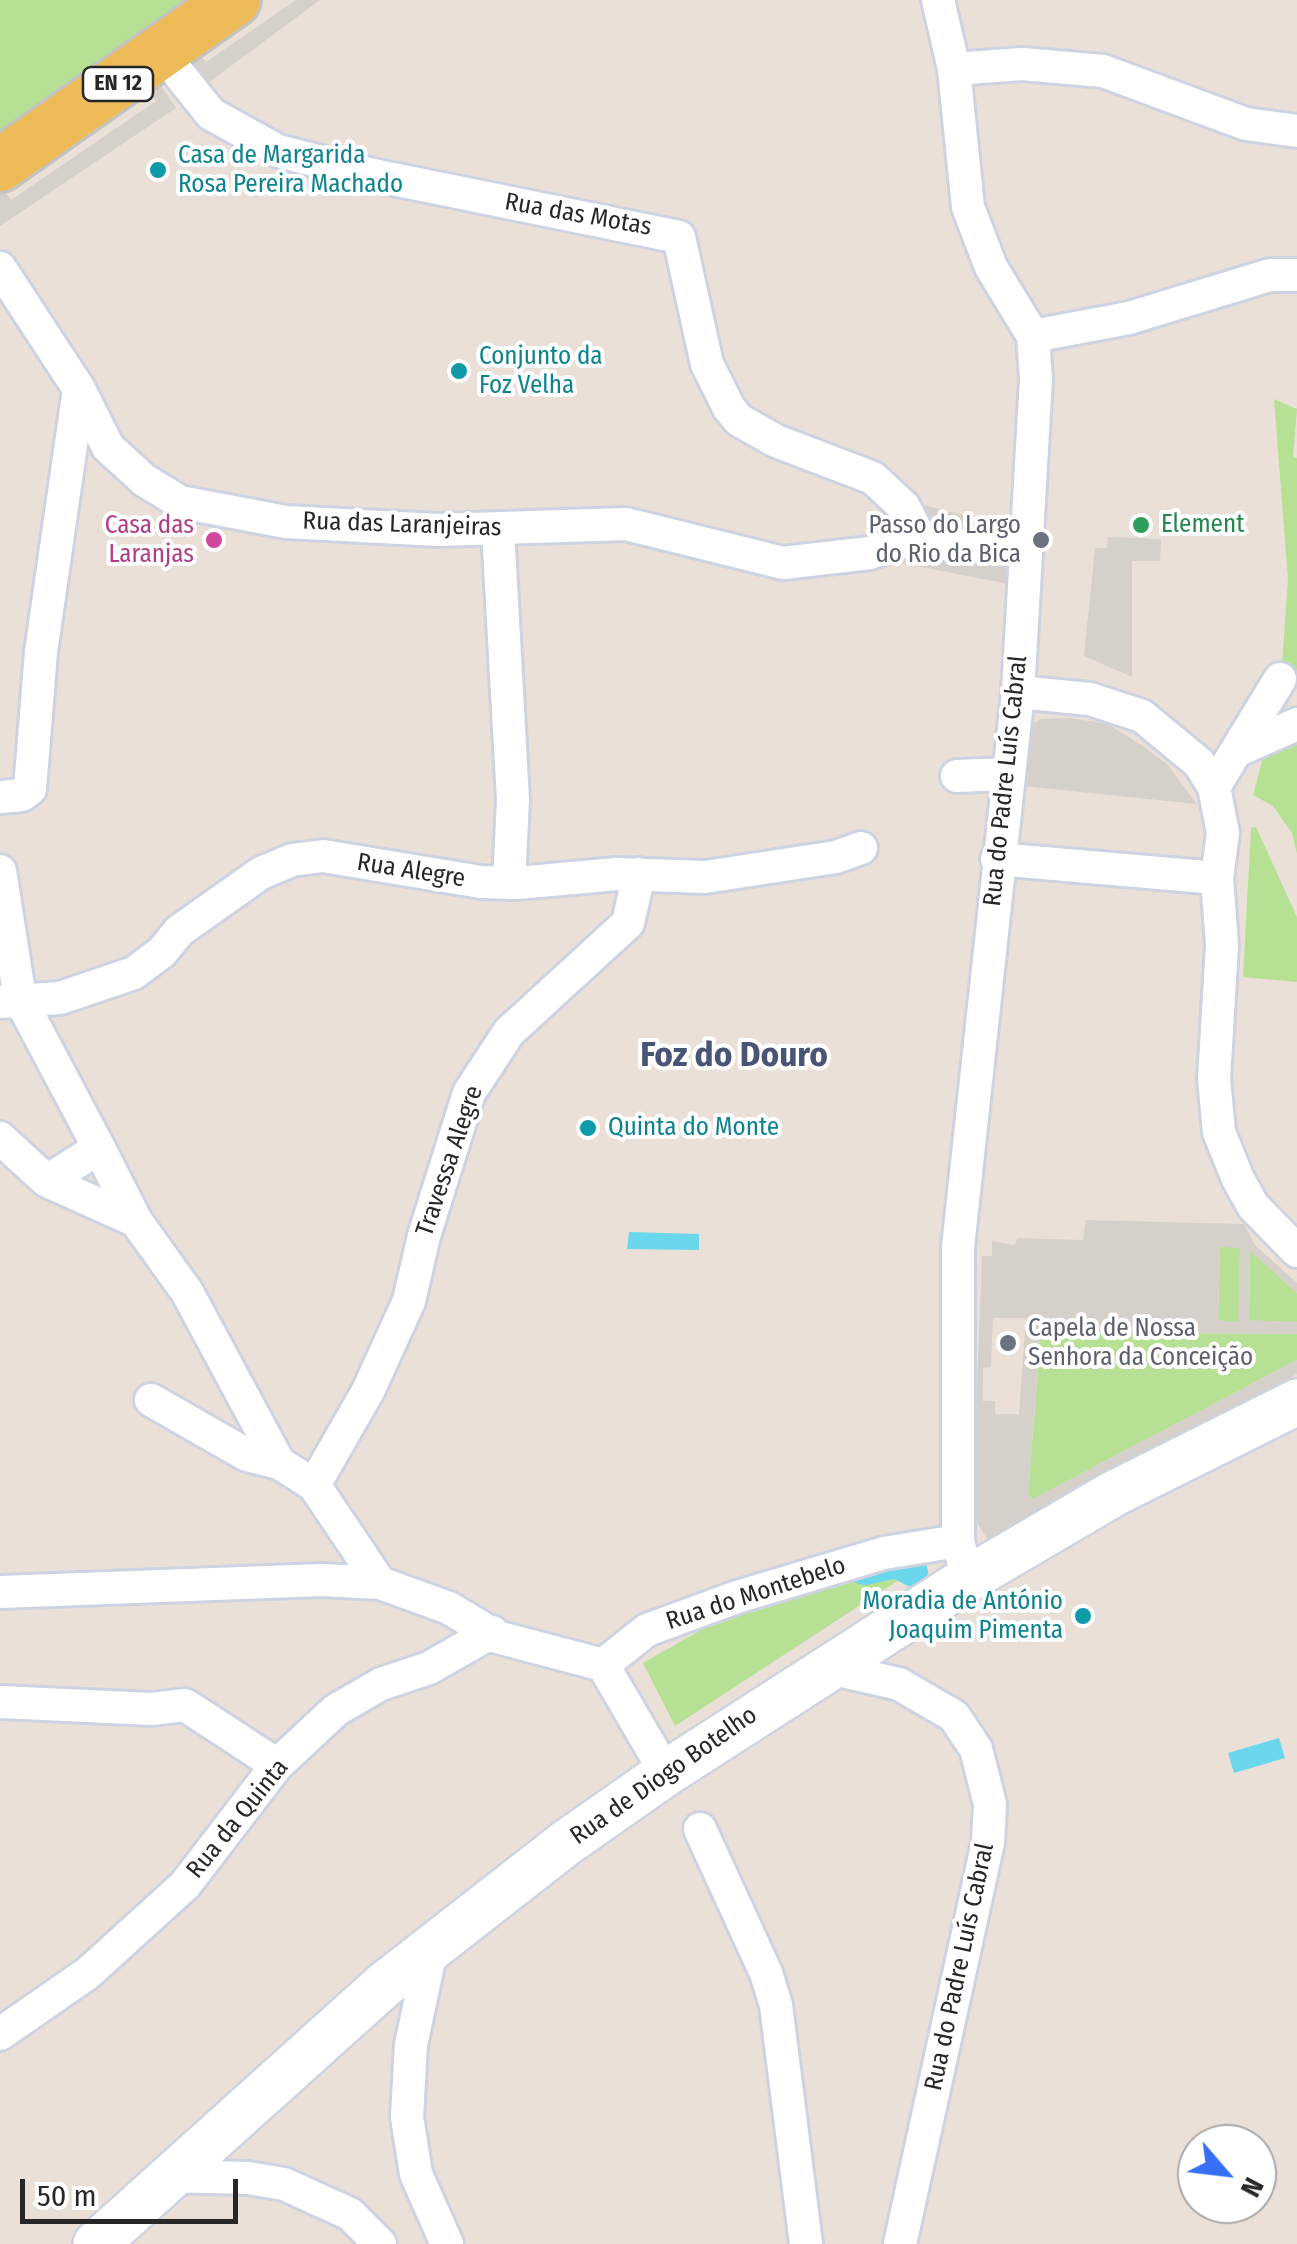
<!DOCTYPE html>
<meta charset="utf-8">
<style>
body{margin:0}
#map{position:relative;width:1297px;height:2244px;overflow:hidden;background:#eae0d8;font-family:"Fira Sans Condensed",sans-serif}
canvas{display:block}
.north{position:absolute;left:1177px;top:2124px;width:100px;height:100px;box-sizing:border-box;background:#fff;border:2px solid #a9a9a9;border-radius:50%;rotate:118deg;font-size:28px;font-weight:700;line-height:40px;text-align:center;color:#272727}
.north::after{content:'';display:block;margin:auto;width:35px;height:45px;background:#386ff7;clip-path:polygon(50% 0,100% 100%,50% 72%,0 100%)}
.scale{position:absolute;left:20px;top:2179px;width:218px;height:45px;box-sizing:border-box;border:5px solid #272727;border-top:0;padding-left:12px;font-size:30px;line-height:35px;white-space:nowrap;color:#272727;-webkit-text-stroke:8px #fff;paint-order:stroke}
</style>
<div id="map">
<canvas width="1297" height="2244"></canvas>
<div class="north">N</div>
<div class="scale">50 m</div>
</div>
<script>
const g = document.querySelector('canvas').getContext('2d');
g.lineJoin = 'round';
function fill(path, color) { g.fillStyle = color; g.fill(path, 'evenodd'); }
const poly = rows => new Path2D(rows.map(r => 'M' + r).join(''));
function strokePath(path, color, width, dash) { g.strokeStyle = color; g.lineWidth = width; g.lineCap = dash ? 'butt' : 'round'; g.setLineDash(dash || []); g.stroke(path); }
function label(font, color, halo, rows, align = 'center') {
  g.font = font + ' "Fira Sans Condensed",sans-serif'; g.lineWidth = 8; g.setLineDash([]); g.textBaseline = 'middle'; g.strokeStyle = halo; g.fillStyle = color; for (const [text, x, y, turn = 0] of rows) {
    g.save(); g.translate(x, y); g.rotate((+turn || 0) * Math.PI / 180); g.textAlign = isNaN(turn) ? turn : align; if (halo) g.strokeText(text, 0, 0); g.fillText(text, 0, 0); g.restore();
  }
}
fill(poly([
 [0,0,196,0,0,136],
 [1274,399,1297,409,1293,457,1297,458,1297,688,1291,687,1282,664,1288,579],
 [1297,739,1297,854,1292,833,1273,806,1253,795,1264,754],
 [1256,827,1297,917,1297,982,1243,977,1251,828],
 [1220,1247,1240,1247,1239,1322,1218,1321],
 [1250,1250,1297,1293,1297,1322,1249,1321],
 [1041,1332,1297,1334,1297,1360,1033,1499,1028,1495],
 [937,1555,675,1726,643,1663,717,1621]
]), '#b6e094');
fill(poly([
 [296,0,320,0,204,86,182,54,193,45,206,62],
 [154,76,176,108,0,226,0,185,11,200,156,101,145,80],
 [905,500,1032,533,1029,588,896,562,864,573,866,546],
 [1108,537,1161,539,1160,561,1132,561,1132,677,1084,656,1095,548,1107,548],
 [1070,718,1108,724,1141,745,1167,764,1197,804,1022,786,1029,726,1041,719],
 [1086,1220,1244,1224,1255,1245,1297,1283,1297,1293,1250,1251,1249,1320,1297,1322,1297,1334,1041,1332,1028,1495,1033,1499,1297,1360,1297,1374,1083,1486,990,1543,972,1515,982,1256,992,1256,992,1241,1015,1245,1017,1238,1083,1240],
 [1220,1247,1240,1248,1238,1322,1218,1320],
 [993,1318,1026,1318,1019,1414,995,1414,995,1401,983,1401,983,1368,991,1367]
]), '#d6d0ca');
fill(poly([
 [629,1232,699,1234,699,1250,627,1249],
 [1279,1738,1285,1758,1234,1773,1228,1753]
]), '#6ad7ec');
strokePath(poly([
 [864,1570,897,1563,913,1572]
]), '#6ad7ec', 30);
const minor = poly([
 [938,0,954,69,968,207,991,267,1033,336,1036,379,1018,692,958,1247,958,1541,968,1579],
 [163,54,211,114,278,151,373,175,679,237,707,364,729,408,739,420,776,441,873,478,904,507,919,536],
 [954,69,1022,64,1103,71,1246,124,1297,131],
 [0,268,79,389,108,447,144,480,180,502,286,522,438,530,626,524,783,563,870,553,919,536],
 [1033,336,1129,318,1270,275,1297,275],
 [498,530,513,800,509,883],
 [919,536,943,544,1026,550],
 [1280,679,1214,787,1223,833,1217,878,1222,945,1214,1079,1219,1132,1238,1179,1253,1206,1297,1251],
 [1018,692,1090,699,1142,716,1199,763,1214,787],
 [1241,749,1297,724],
 [957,776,1008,774],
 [0,797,22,795,30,789,41,652,79,389],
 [997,859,1217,878],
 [0,871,20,999,99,1148],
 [0,1002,60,998,134,973,162,952,179,931,261,873,292,860,323,856,481,882,517,883,617,874,705,877,836,857,861,848],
 [0,1138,47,1181,136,1221,187,1292,279,1463,314,1485,380,1583,449,1608,497,1637,603,1665,647,1630,737,1597,884,1553,958,1541],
 [47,1181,99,1148,136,1221],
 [151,1400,247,1455,279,1463],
 [314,1485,368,1391,409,1301,424,1236,469,1093,509,1032,628,923,639,874],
 [0,1592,322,1580,380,1583],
 [603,1665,666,1773],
 [825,1667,899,1684,954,1716,976,1749,990,1804,988,1842,900,2244],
 [0,1702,152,1709,185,1705,277,1765],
 [700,1829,766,1973,776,2005,806,2244],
 [432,1946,411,2045,407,2117,416,2174,447,2244],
 [0,2034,88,1973,185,1885,277,1765,336,1710,381,1684,429,1668,492,1632],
 [168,2176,248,2178,284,2184,350,2214,380,2244]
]);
const secondary = poly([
 [96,2244,384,1985,566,1843,666,1773,968,1579,1113,1494,1297,1402]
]);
const primary = poly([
 [0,165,234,0]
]);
strokePath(minor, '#cdd3e0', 38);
strokePath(secondary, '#cdd3e0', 50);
strokePath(primary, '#c3c3c3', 58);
strokePath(minor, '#fff', 32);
strokePath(secondary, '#fff', 45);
strokePath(primary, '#eebb59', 52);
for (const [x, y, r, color] of [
 [158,170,10,"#0f9aa8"],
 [459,371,10,"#0f9aa8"],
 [1141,525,10,"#2e9e5b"],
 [214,540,10,"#d1479c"],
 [1041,540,10,"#6b7280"],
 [588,1128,10,"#0f9aa8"],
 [1008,1343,10,"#6b7280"],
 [1083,1616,10,"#0f9aa8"]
]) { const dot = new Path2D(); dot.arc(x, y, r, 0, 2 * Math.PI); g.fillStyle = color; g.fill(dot); strokePath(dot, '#fff', 4); }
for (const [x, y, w] of [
 [118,84,70]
]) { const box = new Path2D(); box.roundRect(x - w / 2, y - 17, w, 34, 8); g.fillStyle = '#fff'; g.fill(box); strokePath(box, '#272727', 2.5); }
label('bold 22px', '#272727', null, [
 ["EN 12",118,84]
]);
label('25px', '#0d838f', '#fff', [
 ["Casa de Margarida",178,156],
 ["Rosa Pereira Machado",178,185],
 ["Conjunto da",479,357],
 ["Foz Velha",479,386],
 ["Quinta do Monte",608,1128],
 ["Moradia de António",1063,1602,"right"],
 ["Joaquim Pimenta",1063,1631,"right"]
], 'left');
label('25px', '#272727', '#fff', [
 ["Rua das Motas",578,215,10],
 ["Rua das Laranjeiras",402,525,2],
 ["Rua do Padre Luís Cabral",1006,781,-84],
 ["Rua Alegre",411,871,9],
 ["Travessa Alegre",450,1161,-71],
 ["Rua do Montebelo",756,1594,-18],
 ["Rua de Diogo Botelho",664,1776,-35],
 ["Rua da Quinta",238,1819,-51],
 ["Rua do Padre Luís Cabral",960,1967,-78]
]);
label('25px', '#27864d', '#fff', [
 ["Element",1161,525]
], 'left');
label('25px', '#b23c85', '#fff', [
 ["Casa das",194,526],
 ["Laranjas",194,555]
], 'right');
label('25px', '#5b616d', '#fff', [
 ["Passo do Largo",1021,526],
 ["do Rio da Bica",1021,555],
 ["Capela de Nossa",1028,1329,"left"],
 ["Senhora da Conceição",1028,1358,"left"]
], 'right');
label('bold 35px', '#485576', '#fff', [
 ["Foz do Douro",734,1056]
]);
</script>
